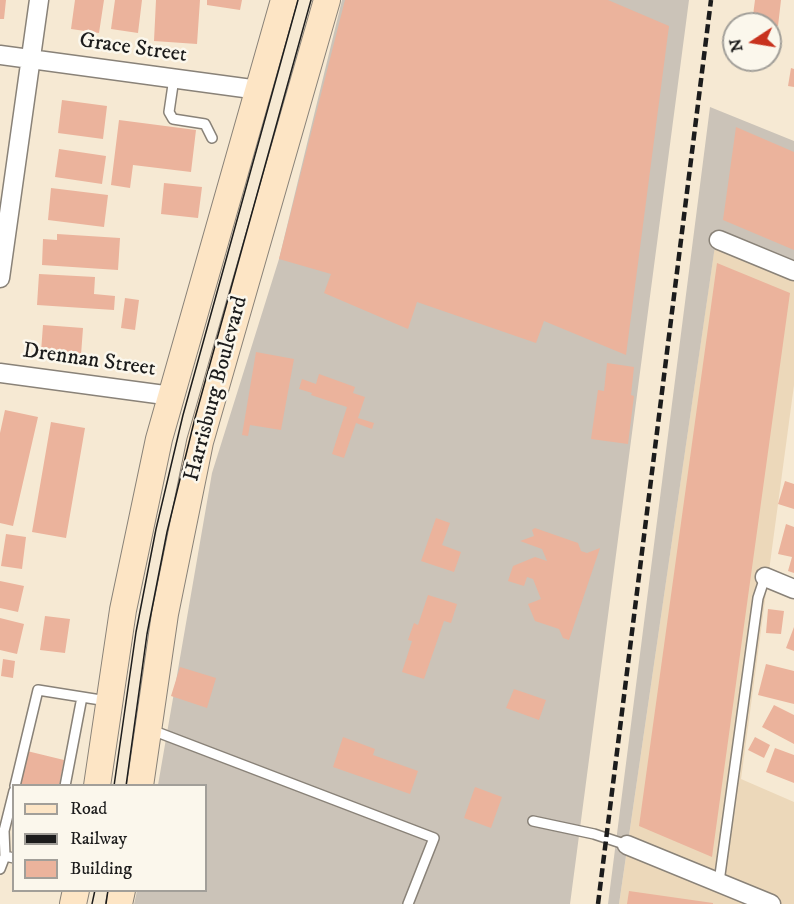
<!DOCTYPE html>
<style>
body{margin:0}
#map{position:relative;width:794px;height:904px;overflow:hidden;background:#f6e9d3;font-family:"IM FELL DW Pica",serif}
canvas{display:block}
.legend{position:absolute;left:12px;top:784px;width:195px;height:108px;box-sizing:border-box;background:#fbf7ec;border:2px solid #a29f99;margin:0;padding:8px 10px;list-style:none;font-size:18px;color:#1c1c1c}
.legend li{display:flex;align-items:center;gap:12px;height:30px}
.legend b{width:30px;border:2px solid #a29f99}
.north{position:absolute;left:722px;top:12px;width:60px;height:60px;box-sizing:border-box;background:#fbf7ec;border:2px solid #a29f99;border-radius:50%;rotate:258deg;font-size:16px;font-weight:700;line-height:24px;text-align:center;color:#1c1c1c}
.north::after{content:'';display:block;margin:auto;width:21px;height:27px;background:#c8321e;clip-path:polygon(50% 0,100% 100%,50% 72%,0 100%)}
</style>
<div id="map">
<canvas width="794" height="904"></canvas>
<ul class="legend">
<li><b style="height:8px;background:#fde5c5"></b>Road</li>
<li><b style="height:8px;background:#1c1c1c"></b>Railway</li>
<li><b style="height:16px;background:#ebb39c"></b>Building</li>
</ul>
<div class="north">N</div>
</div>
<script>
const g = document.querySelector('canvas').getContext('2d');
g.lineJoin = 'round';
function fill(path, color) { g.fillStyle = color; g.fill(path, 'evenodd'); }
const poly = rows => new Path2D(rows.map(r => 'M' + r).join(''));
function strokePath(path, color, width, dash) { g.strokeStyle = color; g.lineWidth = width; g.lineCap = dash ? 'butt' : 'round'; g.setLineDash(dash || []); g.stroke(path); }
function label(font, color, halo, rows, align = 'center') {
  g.font = font + ' "IM FELL DW Pica",serif'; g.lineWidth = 5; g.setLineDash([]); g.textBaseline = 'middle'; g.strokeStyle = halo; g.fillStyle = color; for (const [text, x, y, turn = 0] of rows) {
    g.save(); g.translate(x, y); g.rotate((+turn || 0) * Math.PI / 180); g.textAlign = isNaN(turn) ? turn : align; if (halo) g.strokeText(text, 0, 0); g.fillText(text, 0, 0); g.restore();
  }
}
fill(poly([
 [715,245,794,279,794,385,741,779,794,802,794,904,619,904]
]), '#ecd8ba');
fill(poly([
 [342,0,689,0,570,904,134,904,137,891,206,890,206,786,158,785,212,473,279,259],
 [710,107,794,141,794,279,715,246,619,904,608,904]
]), '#cbc3b8');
fill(poly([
 [0,0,6,0,4,19,0,19],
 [75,0,104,0,99,33,71,29],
 [115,0,142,0,138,33,111,29],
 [156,0,200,0,197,44,154,41],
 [207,0,242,0,240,10,207,5],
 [345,0,608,0,669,26,626,355,544,321,536,343,417,302,408,329,324,293,331,274,279,259],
 [755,0,781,0,778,26,752,23],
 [791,68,794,69,794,87,788,86],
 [62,100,107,106,103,139,58,133],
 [119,120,196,130,191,172,133,165,130,188,111,185],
 [736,127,794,152,794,250,723,220],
 [59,149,106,156,102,184,55,177],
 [164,183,202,187,198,218,161,214],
 [51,188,108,195,104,227,48,220],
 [57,234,120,238,118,270,42,265,43,239,57,240],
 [717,263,790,293,712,857,639,826],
 [39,274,95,277,94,294,115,296,114,310,37,305],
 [125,298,139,300,135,330,121,328],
 [43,325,83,328,81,355,41,352],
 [256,352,294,359,281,430,250,425,248,436,242,435],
 [607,363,634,367,631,395,634,396,628,444,591,439,598,390,604,391],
 [319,374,355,387,353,393,365,397,358,418,374,423,372,429,356,423,344,458,332,454,347,407,311,395,312,393,299,389,302,379,316,384],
 [5,410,38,417,13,526,0,523,0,433],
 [51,422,85,428,66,538,32,532],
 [785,481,794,484,794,509,778,504],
 [436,518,450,523,442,545,461,552,454,572,421,561],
 [786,524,794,527,794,573,788,571,792,557,778,554],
 [535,528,578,543,581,551,587,553,600,548,569,640,563,638,559,629,535,621,528,604,541,599,533,579,527,577,524,586,508,581,513,566,535,557,547,561,542,549,520,541,534,536,532,530],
 [6,534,26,537,22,569,1,566],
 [0,581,24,586,18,612,0,608],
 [428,595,457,604,451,623,444,621,424,679,402,672,412,641,408,640,414,623,418,625],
 [768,609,784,611,781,634,766,633],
 [45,616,70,619,65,653,40,650],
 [0,618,24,624,17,654,0,650],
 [794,627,794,651,786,648],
 [3,659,15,661,13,678,1,676],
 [766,664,794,671,794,704,758,695],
 [180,667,216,678,207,708,171,696],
 [514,689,546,700,539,720,506,708],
 [774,705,794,715,794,744,762,727],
 [343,737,375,749,373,755,418,771,410,794,333,767],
 [755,737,770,745,764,758,748,750],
 [775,748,794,755,794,783,766,772],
 [27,751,64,760,59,786,20,786],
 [475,787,502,797,491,828,464,818],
 [629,891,713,903,713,904,627,904]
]), '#ebb39c');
const service = poly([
 [174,78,169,112,173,119,205,124,212,138],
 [149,729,434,838,408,904],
 [15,786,38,690,82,697],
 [65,786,82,697,107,701],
 [533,821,594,834,627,845],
 [5,856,4,831,14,791],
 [0,869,5,856,14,858],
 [719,882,758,598,765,577]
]);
const minor = poly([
 [0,55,259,90],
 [719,240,794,271],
 [0,278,39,0],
 [0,373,172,396],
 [765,577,794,589],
 [627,845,771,904]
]);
const secondary = poly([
 [97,786,123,610,159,439,284,0],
 [140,786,165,614,200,442,327,0],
 [73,904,76,890],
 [119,904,122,890]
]);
strokePath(service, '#898278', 12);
strokePath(minor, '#898278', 21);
strokePath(secondary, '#898278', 28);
strokePath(service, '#fff', 9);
strokePath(minor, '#fff', 18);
strokePath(secondary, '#fde5c5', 26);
strokePath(poly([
 [114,786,136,632,156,529,183,415,298,0],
 [126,786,147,634,167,532,195,418,311,0],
 [92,904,95,890],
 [106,904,108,890]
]), '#1c1c1c', 1.5);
strokePath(poly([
 [598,904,711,0]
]), '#1c1c1c', 4.5, [9, 4.5]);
label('22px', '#1c1c1c', '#fbf7ec', [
 ["Grace Street",133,49,8],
 ["Drennan Street",89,361,8],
 ["Harrisburg Boulevard",217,389,-75]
]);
</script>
